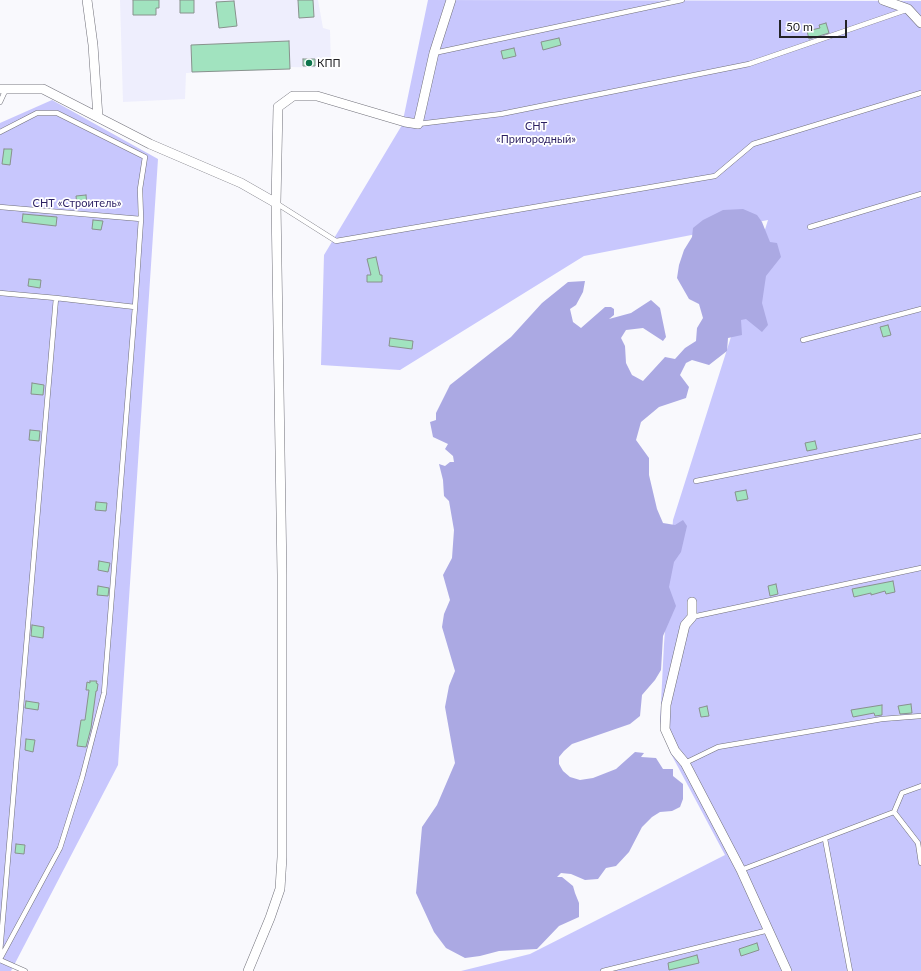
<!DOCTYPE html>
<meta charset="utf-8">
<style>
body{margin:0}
#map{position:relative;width:921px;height:971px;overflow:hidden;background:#f9f9fd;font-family:Lato,sans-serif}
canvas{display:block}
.scale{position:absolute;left:779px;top:20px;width:68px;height:18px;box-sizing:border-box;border:2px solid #232327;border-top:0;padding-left:5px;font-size:12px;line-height:14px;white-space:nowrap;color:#232327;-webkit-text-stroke:3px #fff;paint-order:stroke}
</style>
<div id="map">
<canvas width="921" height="971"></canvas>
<div class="scale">50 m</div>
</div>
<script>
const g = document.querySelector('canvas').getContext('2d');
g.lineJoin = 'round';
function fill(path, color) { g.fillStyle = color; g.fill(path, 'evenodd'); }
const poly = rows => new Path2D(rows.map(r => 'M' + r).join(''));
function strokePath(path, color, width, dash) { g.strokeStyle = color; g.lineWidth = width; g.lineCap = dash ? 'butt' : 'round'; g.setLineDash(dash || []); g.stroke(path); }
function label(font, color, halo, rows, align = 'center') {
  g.font = font + ' Lato,sans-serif'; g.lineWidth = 3.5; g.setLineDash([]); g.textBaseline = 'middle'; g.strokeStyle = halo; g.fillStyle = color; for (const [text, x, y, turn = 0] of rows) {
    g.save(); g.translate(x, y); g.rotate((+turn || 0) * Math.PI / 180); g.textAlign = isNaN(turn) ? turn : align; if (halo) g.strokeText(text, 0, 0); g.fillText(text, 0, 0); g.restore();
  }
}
fill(poly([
 [120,0,318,0,323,28,330,30,331,68,291,67,290,69,186,73,185,99,123,102]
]), '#eeeefd');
fill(poly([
 [428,0,921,1,921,971,461,971,530,954,725,855,670,752,660,722,664,644,673,520,768,220,584,256,400,370,321,365,324,255,402,125],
 [52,100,158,159,118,765,11,971,0,971,0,123]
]), '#c8c7fd');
fill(poly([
 [743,209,757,215,762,222,770,242,777,243,781,257,766,276,762,303,768,325,762,332,746,319,741,320,742,335,728,338,727,351,709,365,692,360,686,363,680,375,689,387,686,398,659,407,641,422,636,440,649,458,649,475,657,509,663,523,675,525,683,520,687,526,681,552,674,562,669,587,676,606,663,636,661,670,655,680,642,695,640,716,630,724,572,744,564,751,559,757,559,764,563,771,570,777,580,780,593,778,616,769,635,752,644,753,641,757,656,758,663,769,673,769,673,776,683,784,683,799,680,807,672,811,660,812,652,817,642,827,629,852,616,866,606,868,598,879,585,880,571,874,561,873,557,877,562,877,573,886,575,893,579,903,579,917,559,926,537,949,499,951,480,956,465,958,446,948,434,932,416,893,422,827,437,805,455,763,445,707,449,686,455,671,442,627,444,614,450,600,443,575,452,558,454,530,449,501,444,496,443,480,439,464,445,466,450,462,454,462,453,456,445,449,448,444,433,437,430,422,436,420,436,413,450,385,511,337,542,303,568,282,585,281,583,292,576,305,570,309,573,322,581,328,605,307,611,307,614,309,614,315,609,319,631,313,651,300,660,308,666,337,663,341,643,328,626,330,621,338,625,346,626,363,632,375,643,381,665,357,675,359,685,348,696,341,697,328,703,318,699,304,689,299,677,278,679,265,684,250,692,237,693,228,703,220,723,210]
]), '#aba9e3');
const building = poly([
 [133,0,159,0,159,8,156,8,156,15,133,15,133,0],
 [180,0,194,0,194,13,180,13,180,0],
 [298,0,313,0,314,17,299,18,298,0],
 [234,1,237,26,219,28,216,2,234,1],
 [826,23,829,33,809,39,807,31,820,28,819,25,826,23],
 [559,38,561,45,543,50,541,42,559,38],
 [289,41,290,69,192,72,191,45,289,41],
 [514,48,516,56,503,59,501,51,514,48],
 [303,59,315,59,315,66,303,66,303,59],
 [4,149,12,149,10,165,2,164,4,149],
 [86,195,87,205,77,206,76,196,86,195],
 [23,214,57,217,56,226,22,222,23,214],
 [93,220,103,221,101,230,92,229,93,220],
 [376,257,380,275,382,275,382,282,367,282,367,275,371,275,367,259,376,257],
 [29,279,41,280,40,288,28,286,29,279],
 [888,325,891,335,883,337,880,327,888,325],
 [390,338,413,341,412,349,389,346,390,338],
 [32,383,44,385,43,395,31,394,32,383],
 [30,430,40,431,39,441,29,440,30,430],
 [815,441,817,449,807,451,805,443,815,441],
 [746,490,748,499,737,501,735,492,746,490],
 [96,502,107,503,106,511,95,510,96,502],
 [99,561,110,563,108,572,98,570,99,561],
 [893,581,895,592,886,594,885,591,871,595,871,593,854,597,852,589,893,581],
 [776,584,778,594,770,596,768,586,776,584],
 [98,586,109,588,108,596,97,595,98,586],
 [32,625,44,627,43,638,31,636,32,625],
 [90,681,97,681,96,683,98,684,97,691,96,691,91,728,86,747,77,746,81,720,85,720,89,690,86,690,87,682,90,683,90,681],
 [26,701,39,703,38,710,25,708,26,701],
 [911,704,912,713,900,714,898,706,911,704],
 [882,705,882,715,875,716,874,713,853,717,851,710,882,705],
 [707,706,709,716,701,717,699,708,707,706],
 [26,739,35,740,33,752,25,750,26,739],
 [16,844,25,845,24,854,15,853,16,844],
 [757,943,759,950,741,956,739,949,757,943],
 [697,955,699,963,669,970,668,963,697,955]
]);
fill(building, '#a1e3bf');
strokePath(building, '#88928d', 1);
const lane = poly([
 [434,53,682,0],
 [0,102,6,89],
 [418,124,501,114,749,64,906,10],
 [0,132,37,113,57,113,145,157,140,189,141,219,135,307,104,693,82,778,60,848,0,959],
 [276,203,336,241,715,176,753,144,921,93],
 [0,207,141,219],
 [810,227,921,194],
 [0,293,56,298,135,307],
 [803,340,921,309],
 [696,481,921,436],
 [692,617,921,568],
 [685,763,718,747,882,719,921,716],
 [894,812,918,843,921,863],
 [825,839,850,971],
 [741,870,894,812,902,793,921,786],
 [0,952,56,298],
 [0,960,25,971],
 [603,971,769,930]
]);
const street = poly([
 [87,0,93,45,98,117],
 [883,0,908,9,921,23],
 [0,89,43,89,150,144,241,183,276,203,282,575,282,857,280,889,270,918,248,971],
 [276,203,278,107,293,96,317,96,405,122,418,124,434,53,451,0],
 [692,602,692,617,685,625,666,705,665,729,675,751,685,763,741,870,787,971]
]);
strokePath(lane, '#71717a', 5.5);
strokePath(street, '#71717a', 10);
strokePath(lane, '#fff', 4.5);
strokePath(street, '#fff', 9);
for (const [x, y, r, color] of [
 [309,63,4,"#0d754d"]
]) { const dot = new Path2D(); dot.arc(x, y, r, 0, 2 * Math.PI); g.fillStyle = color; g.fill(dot); strokePath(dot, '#fff', 1.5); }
label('11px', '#232327', '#fff', [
 ["КПП",317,63]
], 'left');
label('11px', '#2b1f62', '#fff', [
 ["СНТ",536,126],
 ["«Пригородный»",536,139],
 ["СНТ «Строитель»",77,203]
]);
</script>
